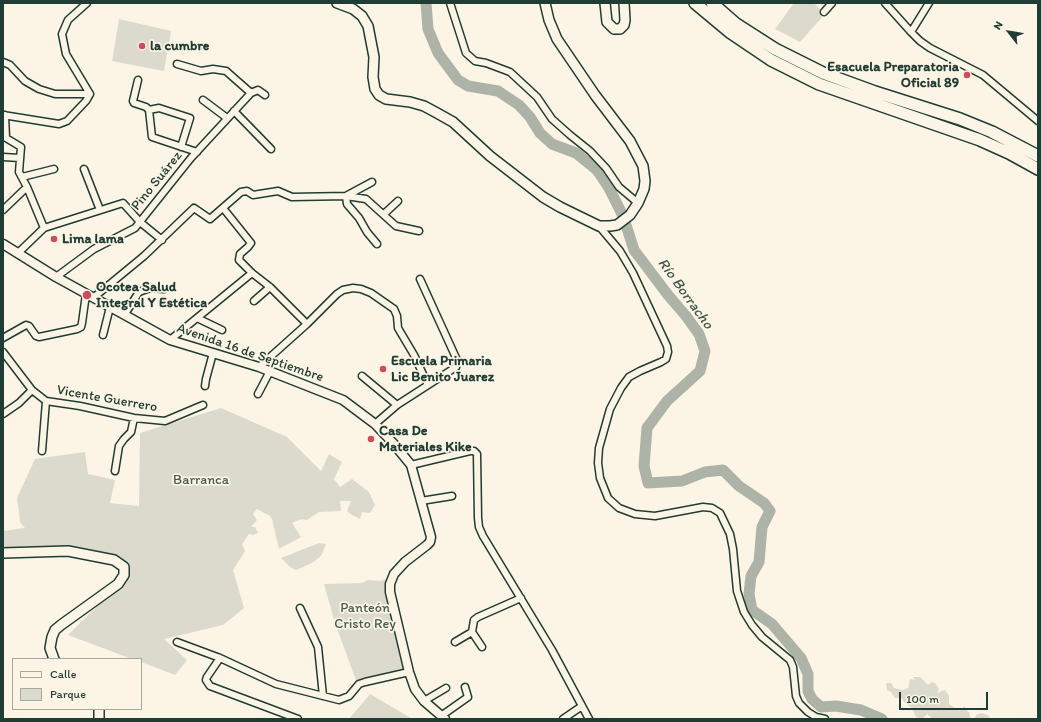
<!DOCTYPE html>
<meta charset="utf-8">
<style>
body{margin:0}
#map{position:relative;width:1041px;height:722px;overflow:hidden;background:#fcf5e5;font-family:Itim,sans-serif}
canvas{display:block}
.frame{position:absolute;inset:0;border:4px solid #1f3d34;pointer-events:none}
.legend{position:absolute;left:12px;top:658px;width:130px;height:52px;box-sizing:border-box;background:#fcf5e5;border:1px solid #a4ab9e;margin:0;padding:5px 7px;list-style:none;font-size:12px;color:#1f3d34}
.legend li{display:flex;align-items:center;gap:8px;height:20px}
.legend b{width:20px;border:1px solid #a4ab9e}
.north{position:absolute;left:989px;top:12px;width:40px;height:40px;-webkit-text-stroke:3px #fcf5e5;paint-order:stroke;rotate:301deg;font-size:11px;font-weight:700;line-height:16px;text-align:center;color:#1f3d34}
.north::after{content:'';display:block;margin:auto;width:14px;height:18px;background:#1f3d34;clip-path:polygon(50% 0,100% 100%,50% 72%,0 100%)}
.scale{position:absolute;left:899px;top:692px;width:89px;height:18px;box-sizing:border-box;border:2px solid #1f3d34;border-top:0;padding-left:5px;font-size:12px;line-height:14px;white-space:nowrap;color:#1f3d34;-webkit-text-stroke:3px #fcf5e5;paint-order:stroke}
</style>
<div id="map">
<canvas width="1041" height="722"></canvas>
<div class="frame"></div>
<ul class="legend">
<li><b style="height:5px;background:#fcf5e5"></b>Calle</li>
<li><b style="height:11px;background:#dcdacc"></b>Parque</li>
</ul>
<div class="north">N</div>
<div class="scale">100 m</div>
</div>
<script>
const g = document.querySelector('canvas').getContext('2d');
g.lineJoin = 'round';
function fill(path, color) { g.fillStyle = color; g.fill(path, 'evenodd'); }
const poly = rows => new Path2D(rows.map(r => 'M' + r).join(''));
function strokePath(path, color, width, dash) { g.strokeStyle = color; g.lineWidth = width; g.lineCap = dash ? 'butt' : 'round'; g.setLineDash(dash || []); g.stroke(path); }
function label(font, color, halo, rows, align = 'center') {
  g.font = font + ' Itim,sans-serif'; g.lineWidth = 3.5; g.setLineDash([]); g.textBaseline = 'middle'; g.strokeStyle = halo; g.fillStyle = color; for (const [text, x, y, turn = 0] of rows) {
    g.save(); g.translate(x, y); g.rotate((+turn || 0) * Math.PI / 180); g.textAlign = isNaN(turn) ? turn : align; if (halo) g.strokeText(text, 0, 0); g.fillText(text, 0, 0); g.restore();
  }
}
fill(poly([
 [794,3,814,3,825,14,800,42,775,29],
 [119,19,171,31,164,71,112,61],
 [221,408,287,437,321,471,329,454,342,462,334,479,340,487,352,479,369,492,375,505,370,513,362,512,360,519,352,515,347,511,351,501,340,501,341,511,319,512,307,520,302,519,292,523,301,537,279,549,272,519,270,516,257,509,253,514,257,520,251,527,255,527,258,533,253,535,249,534,242,544,245,551,233,570,244,608,223,625,164,639,187,660,175,675,141,662,141,659,132,659,68,635,126,578,128,571,125,562,117,555,74,549,3,547,3,531,25,528,20,522,17,498,35,459,85,452,88,474,115,480,110,503,139,506,140,433],
 [319,543,326,544,321,556,312,563,296,570,290,567,281,558],
 [389,578,408,670,357,683,335,623,324,584,362,583,368,580,381,581],
 [913,677,920,677,928,685,932,682,935,683,939,689,937,693,945,690,949,696,949,704,959,711,965,706,965,709,969,712,971,719,933,719,927,714,922,719,916,717,912,708,904,702,902,698,895,698,891,692,887,690,886,683,891,683,894,688,903,690,908,688,910,679,915,680],
 [370,694,404,714,412,719,349,719],
 [983,713,989,716,990,719,974,719,977,714]
]), '#dcdacc');
strokePath(poly([
 [426,3,428,29,438,53,458,80,468,86,498,91,519,105,530,117,540,133,552,144,576,153,597,170,609,188,622,214],
 [626,225,634,250,668,295,686,316,699,334,705,351,700,371,667,401,647,428,644,466,648,483,682,481,705,472,723,470,739,486,764,503,770,511,762,527,759,562,751,576,749,594,752,610,772,624,801,658,808,674,808,691,812,699,821,707,836,706,861,710,882,719]
]), '#aeb3a7', 11);
const minor = poly([
 [450,3,466,53,475,61,486,63,510,72,537,97,552,119,570,135,590,151,606,168,619,187,638,203],
 [885,3,911,32,920,41,930,48,983,75,1038,121],
 [824,12,832,3],
 [911,32,929,3],
 [3,62,10,65,25,81,39,89,55,94,90,94],
 [177,64,201,71,213,69,226,71,251,93],
 [138,80,133,101,134,103,146,107,149,110],
 [203,100,227,118],
 [149,110,152,137,197,152],
 [149,110,159,108,190,118,181,147],
 [234,111,271,149],
 [3,115,59,124,67,121,86,101,90,94,66,54,62,34,68,20,87,3],
 [5,115,6,138,21,147,19,172,27,187,44,228],
 [3,157,20,158],
 [84,169,100,210],
 [22,177,54,169],
 [372,182,346,196,347,204,359,218,367,232,377,244],
 [223,208,251,243,248,247,240,254,239,260,252,273,270,287,307,324],
 [3,210,27,187],
 [384,214,398,201],
 [599,226,620,251,633,273,667,346,668,352,666,359,661,362,640,371,629,377,621,388,610,409,599,448,598,463,600,478,608,498,619,508,635,514,655,516,703,507,712,508,720,513,730,534,733,549,737,591,744,612,752,625,762,637,790,660,793,667,796,696,799,703,808,712,816,717,825,719],
 [18,253,44,228,123,203,140,222,162,240],
 [56,277,94,249,135,228,191,158,251,93,258,90,265,95],
 [93,298,144,256,194,208,210,219,241,192,247,191,253,195,278,191,292,197,346,196,366,199,396,226,419,231],
 [254,301,270,287],
 [125,314,139,292,150,288,164,289],
 [197,318,222,330],
 [103,335,110,307],
 [3,338,26,325,29,326,36,336,39,337,77,329,81,327,82,323,86,294],
 [170,340,252,273],
 [3,352,32,390,46,401,80,406,134,418,165,421,203,405],
 [259,367,307,324,337,294,343,290,353,288,361,289,371,293,394,309,397,316,398,328,414,355,428,385],
 [362,376,397,405],
 [205,386,206,379,213,353],
 [258,394,270,371],
 [3,414,19,403,32,390],
 [375,424,397,405,456,367,457,360,420,279],
 [42,451,46,401],
 [411,465,470,451,474,451,477,454,478,518,479,527,483,536,552,650,589,719],
 [115,471,119,446,124,439,131,432,134,418],
 [421,501,452,496],
 [300,608,318,647,323,696],
 [177,642,220,658,276,684,339,700,349,696,359,684,365,682,409,672],
 [455,642,472,632],
 [482,647,472,632,474,620,478,617,521,598],
 [220,658,207,677,206,680,210,686,298,719],
 [424,701,446,688],
 [441,716,468,697,465,687],
 [563,719,582,706]
]);
const tertiary = poly([
 [3,244,56,277,170,340,259,367,343,400,375,424,393,443,411,465,431,537,430,542,427,545,405,562,394,574,390,584,390,592,409,672,415,689,424,701,445,719]
]);
const secondary = poly([
 [337,3,353,9,362,16,368,26,374,57,373,77,375,89,379,95,386,99,410,102,424,106,437,113,453,122,490,156,543,197,560,207,599,226,610,226,617,225,630,215,638,203,644,189,645,181,643,166,630,141,595,95,557,39,549,20,545,3],
 [605,3,607,22,614,29,620,29,624,25,625,20,624,3],
 [3,553,68,551,114,560,124,567,124,575,118,584,61,625,55,630,52,637,50,648,54,659],
 [99,709,99,719]
]);
const motorway = poly([
 [695,3,731,33,771,60,819,84,980,140,1009,153,1038,169],
 [712,3,736,24,775,49,823,73,875,92,960,119,992,132,1038,156]
]);
strokePath(minor, '#1f3d34', 9);
strokePath(tertiary, '#1f3d34', 11);
strokePath(secondary, '#1f3d34', 12);
strokePath(motorway, '#1f3d34', 14);
strokePath(minor, '#fcf5e5', 6);
strokePath(tertiary, '#fcf5e5', 8);
strokePath(secondary, '#fcf5e5', 9);
strokePath(motorway, '#fcf5e5', 11);
for (const [x, y, r, color] of [
 [142,46,4,"#d1495b"],
 [967,75,4,"#d1495b"],
 [54,239,4,"#d1495b"],
 [87,295,5,"#d1495b"],
 [383,369,4,"#d1495b"],
 [371,439,4,"#d1495b"]
]) { const dot = new Path2D(); dot.arc(x, y, r, 0, 2 * Math.PI); g.fillStyle = color; g.fill(dot); strokePath(dot, '#fcf5e5', 1.5); }
label('bold 14px', '#1f3d34', '#fcf5e5', [
 ["la cumbre",150,46],
 ["Esacuela Preparatoria",959,67,"right"],
 ["Oficial 89",959,83,"right"],
 ["Lima lama",62,239],
 ["Ocotea Salud",96,287],
 ["Integral Y Estética",96,303],
 ["Escuela Primaria",391,361],
 ["Lic Benito Juarez",391,377],
 ["Casa De",379,431],
 ["Materiales Kike",379,447]
], 'left');
label('14px', '#1f3d34', '#fcf5e5', [
 ["Pino Suárez",157,181,-51],
 ["Avenida 16 de Septiembre",250,353,19],
 ["Vicente Guerrero",107,399,10]
]);
label('14px', '#455c52', '#fcf5e5', [
 ["Barranca",201,480],
 ["Panteón",365,608],
 ["Cristo Rey",365,624]
]);
label('italic 15px', '#435a51', '#fcf5e5', [
 ["Río Borracho",685,294,54]
]);
</script>
